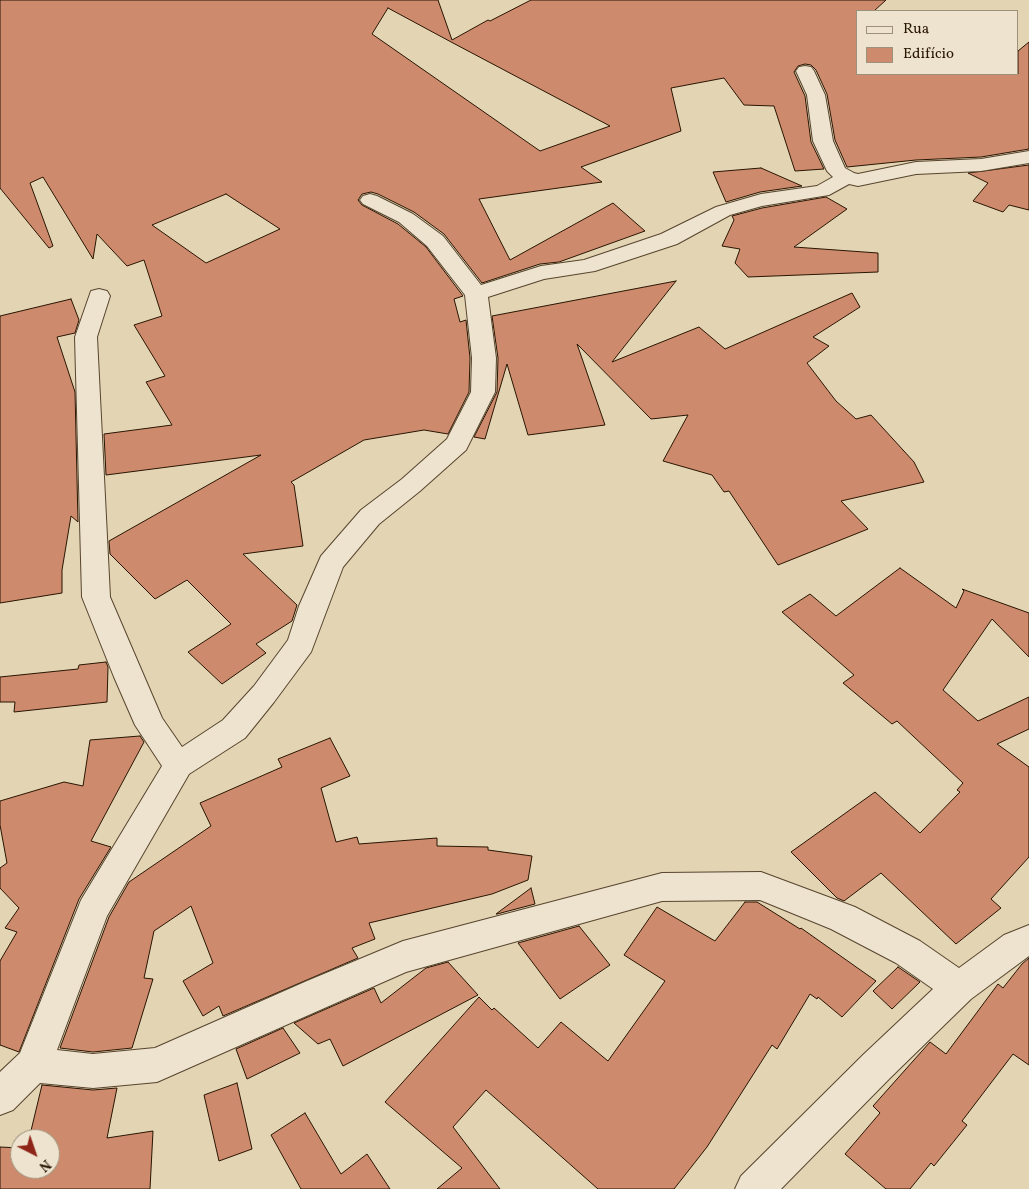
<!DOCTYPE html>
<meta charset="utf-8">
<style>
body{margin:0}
#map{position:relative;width:1029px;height:1189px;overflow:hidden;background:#e3d4b3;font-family:Vollkorn,serif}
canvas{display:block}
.legend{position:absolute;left:856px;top:10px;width:162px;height:65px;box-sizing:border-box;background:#ede3ce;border:1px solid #9e917c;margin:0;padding:6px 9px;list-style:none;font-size:15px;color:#281502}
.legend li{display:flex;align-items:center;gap:10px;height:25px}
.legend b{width:25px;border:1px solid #9e917c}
.north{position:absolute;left:10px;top:1129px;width:50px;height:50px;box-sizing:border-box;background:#ede3ce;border:1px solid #9e917c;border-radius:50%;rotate:139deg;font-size:14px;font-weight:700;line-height:20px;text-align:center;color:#281502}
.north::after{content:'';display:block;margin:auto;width:18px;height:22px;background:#8f2418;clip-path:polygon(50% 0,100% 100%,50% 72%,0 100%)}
</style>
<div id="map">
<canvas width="1029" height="1189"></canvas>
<ul class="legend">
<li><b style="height:6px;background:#ede3ce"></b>Rua</li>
<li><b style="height:14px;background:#ce8a6c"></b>Edifício</li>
</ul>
<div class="north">N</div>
</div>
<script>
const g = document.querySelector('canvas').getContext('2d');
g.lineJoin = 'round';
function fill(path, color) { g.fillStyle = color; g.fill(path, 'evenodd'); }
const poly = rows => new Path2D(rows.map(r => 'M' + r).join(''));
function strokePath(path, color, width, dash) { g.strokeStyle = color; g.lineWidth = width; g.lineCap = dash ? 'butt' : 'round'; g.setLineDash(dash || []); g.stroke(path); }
const building = poly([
 [0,0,438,0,452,40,488,20,490,21,531,0,886,0,874,11,858,11,858,74,1018,74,1018,51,1029,42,1029,149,981,157,916,160,847,167,835,140,827,94,816,70,811,65,805,64,798,66,794,72,805,96,811,142,824,169,795,171,774,106,744,105,724,78,671,88,681,131,581,167,602,182,479,199,510,260,613,203,645,231,559,262,540,264,482,283,444,234,414,212,378,194,371,192,362,194,358,200,362,205,398,224,426,247,463,296,454,299,460,322,466,320,470,358,469,392,448,434,424,430,364,440,291,482,294,485,303,546,243,554,297,605,292,621,256,644,266,653,222,684,188,652,231,624,187,580,155,599,110,554,109,541,261,455,106,475,104,434,172,425,146,382,165,376,134,325,162,316,144,260,127,266,97,234,93,259,43,177,30,183,53,246,49,248,0,188,0,0],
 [388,8,453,43,610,126,540,151,372,34,388,8],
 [226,194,280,229,206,263,152,225,226,194],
 [1029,165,1029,210,1009,205,1003,212,973,201,988,183,968,173,1029,165],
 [761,168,802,186,760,192,726,202,713,172,761,168],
 [826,197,847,209,794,247,878,253,878,272,748,277,735,263,740,249,722,246,734,220,732,216,762,208,826,197],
 [676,281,612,362,699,327,725,349,852,293,860,307,813,337,829,346,807,363,836,401,856,419,871,415,914,462,924,482,841,501,868,529,778,565,729,491,724,492,712,475,663,461,688,415,651,419,577,344,605,425,528,435,507,364,485,439,474,437,497,392,498,358,492,316,676,281],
 [71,299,79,320,75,333,57,337,75,392,78,522,71,516,62,570,62,593,0,603,0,316,71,299],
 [900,568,956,608,964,591,962,589,1029,613,1029,657,992,619,943,690,978,721,1029,697,1029,729,997,744,1029,767,1029,857,991,899,1001,908,956,944,881,873,844,901,837,898,791,852,875,792,920,833,960,792,957,790,963,783,897,721,892,724,843,683,854,675,782,612,810,594,836,616,900,568],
 [106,662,108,667,107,702,14,712,15,702,0,702,0,677,78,669,79,665,106,662],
 [140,736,144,742,91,841,111,847,79,899,19,1052,0,1045,0,961,17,932,5,928,19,908,0,888,0,868,7,863,0,825,0,801,64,782,83,786,90,740,140,736],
 [330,738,350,776,321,788,336,842,357,837,359,844,437,838,437,846,488,847,488,850,532,856,528,880,492,894,369,923,375,939,352,948,358,958,223,1016,219,1006,203,1016,183,981,213,963,191,906,154,931,144,978,153,979,132,1048,93,1052,60,1048,109,917,129,882,211,826,200,803,282,767,278,759,330,738],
 [531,888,535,904,497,914,496,914,531,888],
 [745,902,757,902,800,929,801,928,876,981,842,1017,818,997,817,999,810,994,777,1049,772,1045,707,1147,674,1189,598,1189,486,1090,453,1127,500,1189,437,1189,462,1168,385,1102,479,997,492,1010,494,1008,538,1048,561,1022,608,1061,665,981,624,955,657,907,715,941,745,902],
 [579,926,610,965,560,999,518,943,579,926],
 [1029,958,1029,1065,1013,1054,962,1121,967,1125,934,1166,931,1163,910,1189,886,1189,845,1154,880,1113,873,1106,930,1042,946,1054,998,984,1003,988,1022,964,1029,958],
 [448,962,478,995,343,1066,330,1039,318,1044,294,1023,374,988,381,1003,426,968,448,962],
 [898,967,920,982,892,1009,873,991,898,967],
 [283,1028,300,1053,247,1079,236,1049,283,1028],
 [237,1083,252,1149,219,1161,204,1095,237,1083],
 [42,1085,93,1090,117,1088,107,1138,153,1131,150,1189,0,1189,0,1147,20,1148,20,1169,50,1169,50,1139,29,1139,42,1085],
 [305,1113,341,1174,367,1154,390,1189,301,1189,271,1135,305,1113]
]);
fill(building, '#ce8a6c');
strokePath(building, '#281502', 1);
const street = poly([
 [805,66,811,67,814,71,825,95,833,141,845,168,854,173,858,174,916,162,981,159,1029,151,1029,163,981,171,916,174,858,186,849,184,829,195,762,206,730,215,677,244,595,271,544,279,488,297,496,358,495,392,466,450,420,491,379,524,343,567,311,652,274,702,245,738,189,774,107,916,57,1050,93,1054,155,1048,307,981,403,941,662,873,761,872,855,907,920,941,959,968,1004,935,1029,925,1029,956,971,999,890,1078,781,1189,735,1189,741,1176,864,1054,933,989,896,963,831,929,760,900,662,901,406,972,157,1082,93,1088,40,1083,13,1110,0,1115,0,1072,20,1053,81,900,162,766,135,725,114,677,82,597,75,337,91,291,99,289,107,291,110,296,97,337,110,597,162,718,182,747,223,720,254,686,288,640,299,606,321,556,361,510,402,479,447,439,471,392,472,358,465,295,427,246,399,222,363,204,360,200,363,196,370,194,377,196,413,214,443,236,481,285,541,266,584,260,661,234,716,207,761,194,817,186,833,177,827,171,813,141,807,95,796,71,799,67,805,66]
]);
strokePath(street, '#57452e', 2);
fill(street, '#ede3ce');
</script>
